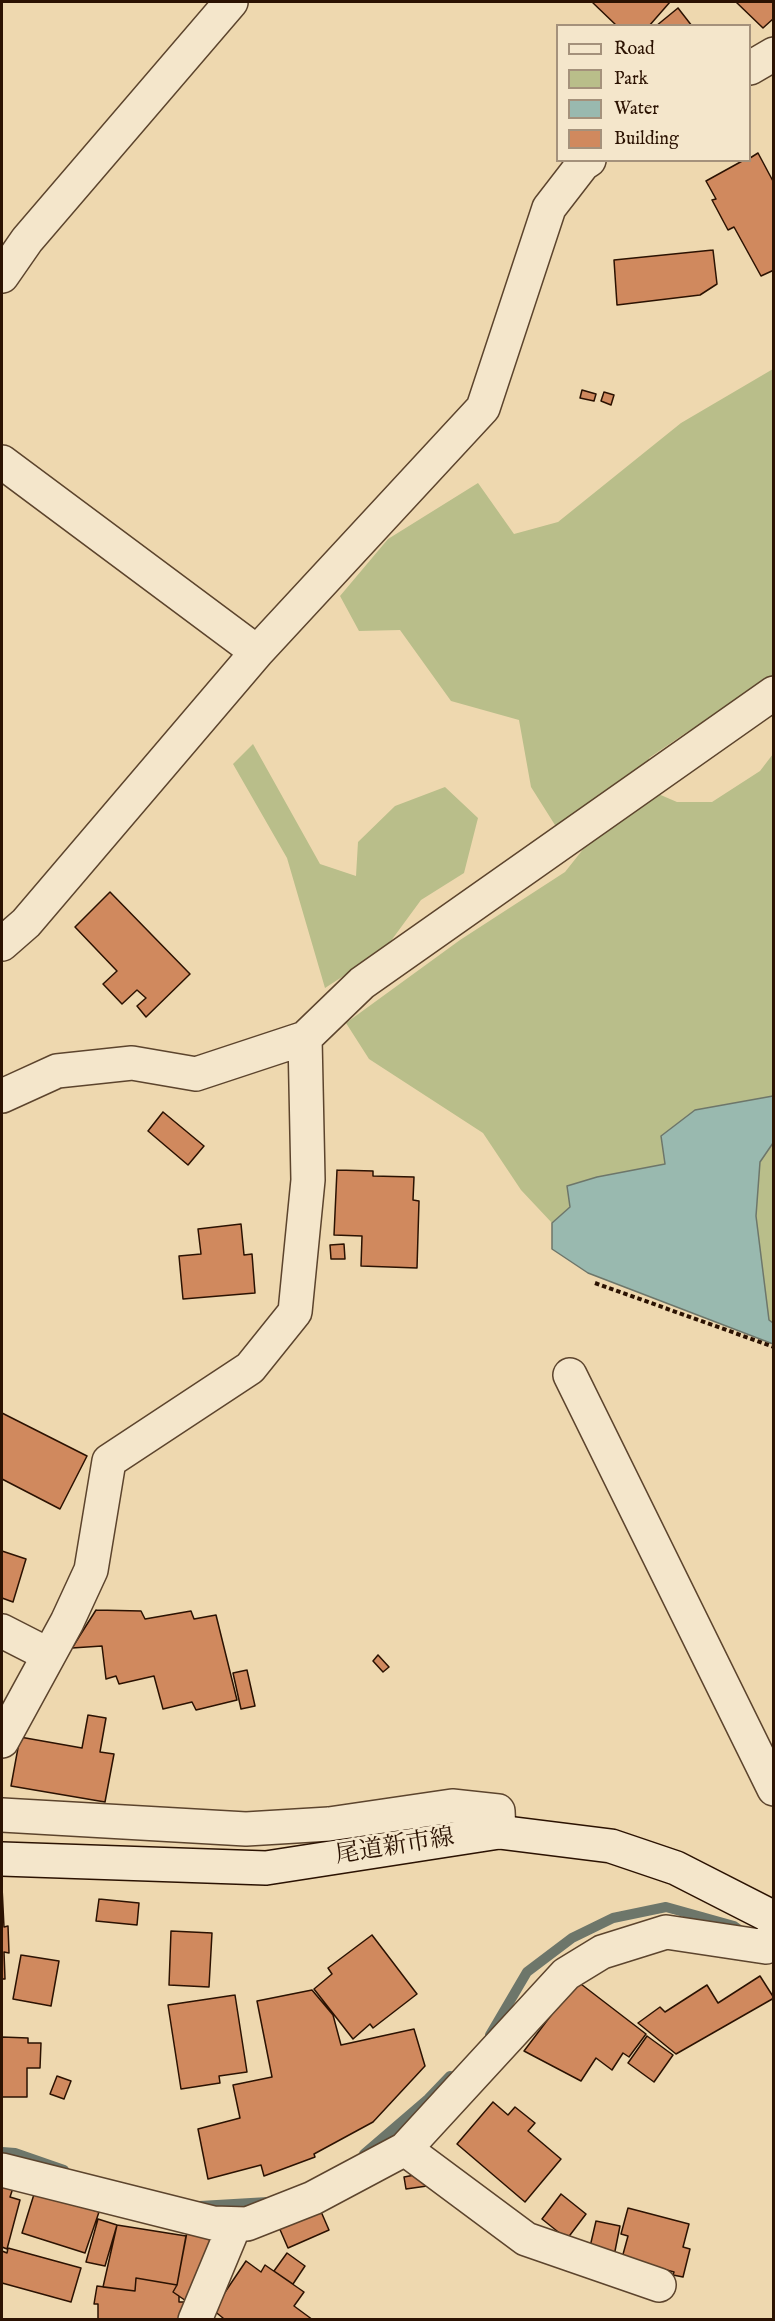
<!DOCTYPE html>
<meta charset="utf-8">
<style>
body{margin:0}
#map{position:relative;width:775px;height:2321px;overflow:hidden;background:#eed8af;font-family:"IM FELL English",serif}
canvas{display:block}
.frame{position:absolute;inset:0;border:3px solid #2b1202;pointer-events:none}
.legend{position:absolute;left:556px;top:24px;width:195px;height:138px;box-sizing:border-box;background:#f4e6cb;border:2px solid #a4917b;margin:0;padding:8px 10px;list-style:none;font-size:18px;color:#2b1202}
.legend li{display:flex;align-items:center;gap:12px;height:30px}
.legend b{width:30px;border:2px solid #a4917b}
</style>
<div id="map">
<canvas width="775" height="2321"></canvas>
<div class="frame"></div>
<ul class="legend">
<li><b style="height:8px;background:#f4e6cb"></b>Road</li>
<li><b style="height:16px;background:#b9be8a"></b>Park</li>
<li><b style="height:16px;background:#99b9af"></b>Water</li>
<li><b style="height:16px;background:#d0895e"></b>Building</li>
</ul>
</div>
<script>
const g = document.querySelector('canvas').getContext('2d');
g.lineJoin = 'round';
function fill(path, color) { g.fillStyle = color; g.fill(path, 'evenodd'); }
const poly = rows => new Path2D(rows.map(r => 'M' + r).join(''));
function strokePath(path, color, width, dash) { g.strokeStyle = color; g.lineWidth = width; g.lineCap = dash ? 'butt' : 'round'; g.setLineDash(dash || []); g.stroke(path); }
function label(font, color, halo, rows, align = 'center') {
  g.font = font + ' "IM FELL English","Noto Serif JP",serif'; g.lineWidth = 5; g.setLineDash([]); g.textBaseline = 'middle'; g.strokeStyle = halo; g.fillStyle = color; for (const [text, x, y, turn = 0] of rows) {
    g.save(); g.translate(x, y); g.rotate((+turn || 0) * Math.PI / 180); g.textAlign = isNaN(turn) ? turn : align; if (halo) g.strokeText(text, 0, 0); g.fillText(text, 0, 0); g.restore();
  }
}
fill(poly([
 [773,369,773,692,758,692,687,732,649,758,647,781,560,833,531,787,519,720,451,701,400,630,359,631,340,596,388,539,478,483,514,534,558,522,681,423],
 [253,744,320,864,356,876,358,842,395,806,445,787,478,818,464,873,421,900,385,949,325,988,287,858,233,764],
 [773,754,773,1096,695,1110,666,1164,597,1177,570,1207,552,1223,521,1190,483,1133,369,1059,346,1023,460,940,565,872,592,838,656,793,677,802,712,802,760,771],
 [773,1143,773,1323,769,1320,756,1216,760,1162]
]), '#b9be8a');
const water = poly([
 [773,1096,773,1143,760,1162,756,1216,769,1320,773,1323,773,1344,588,1273,552,1249,552,1223,570,1207,567,1186,597,1177,665,1164,661,1136,695,1110,773,1096]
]);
fill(water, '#99b9af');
strokePath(water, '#6d766a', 1.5);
strokePath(poly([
 [490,2035,527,1972,572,1938,613,1918,666,1907,734,1926,741,1931],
 [2,2152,15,2153,64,2170],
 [364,2154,428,2099,450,2076],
 [200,2206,268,2202]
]), '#6d766a', 10);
const building = poly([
 [592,2,670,2,649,26,617,26,592,2],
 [736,2,774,2,774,18,763,28,736,2],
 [678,8,692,26,656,26,678,8],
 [758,153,774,183,774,270,761,276,734,227,728,230,712,200,716,199,706,181,744,160,750,160,750,158,758,153],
 [713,250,717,284,700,295,617,305,614,260,713,250],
 [582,390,596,394,594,401,580,398,582,390],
 [604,392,614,395,611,405,601,401,604,392],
 [110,892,190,974,146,1017,137,1006,146,998,137,990,122,1004,103,984,117,971,75,927,110,892],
 [163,1112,204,1146,188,1165,148,1131,163,1112],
 [337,1170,373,1171,373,1176,414,1177,413,1200,419,1201,417,1268,361,1266,362,1236,334,1235,337,1170],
 [241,1224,244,1255,252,1254,255,1293,183,1299,179,1256,201,1254,198,1229,241,1224],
 [344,1244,345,1259,331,1259,330,1245,344,1244],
 [2,1413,87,1456,60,1509,2,1479,2,1413],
 [2,1551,26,1559,13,1602,2,1598,2,1551],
 [96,1610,141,1611,145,1619,191,1611,194,1619,216,1615,237,1700,196,1710,192,1702,163,1709,154,1676,119,1684,116,1676,106,1679,102,1646,72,1648,96,1610],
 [378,1655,389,1667,383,1672,373,1661,378,1655],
 [247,1670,255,1706,241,1709,233,1673,247,1670],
 [88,1715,106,1718,100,1752,114,1754,105,1802,11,1786,20,1737,82,1748,88,1715],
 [2,1887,4,1927,8,1926,9,1953,4,1952,5,1979,2,1979,2,1887],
 [99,1899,139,1903,137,1925,96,1921,99,1899],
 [171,1931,212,1933,209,1987,169,1985,171,1931],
 [372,1935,417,1994,373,2028,370,2024,353,2039,314,1989,332,1974,328,1968,372,1935],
 [21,1955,59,1961,51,2006,13,1999,21,1955],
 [760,1976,774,1998,676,2054,638,2023,660,2007,665,2012,707,1985,718,2003,760,1976],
 [577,1981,646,2034,629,2057,623,2053,612,2070,596,2058,581,2081,524,2051,577,1981],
 [312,1990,333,2015,341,2045,414,2029,425,2066,373,2122,314,2154,315,2157,264,2176,261,2165,208,2179,198,2129,240,2118,233,2085,272,2077,257,2001,312,1990],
 [235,1995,247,2072,219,2076,220,2083,181,2089,168,2005,235,1995],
 [647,2036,673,2055,654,2082,628,2063,647,2036],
 [2,2037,28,2038,28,2043,41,2043,40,2068,27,2068,27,2097,2,2097,2,2037],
 [57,2076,71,2081,64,2099,50,2094,57,2076],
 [493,2102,508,2115,515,2107,535,2123,528,2131,561,2159,525,2202,457,2144,493,2102],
 [420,2174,434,2185,406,2189,404,2177,420,2174],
 [2,2182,14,2185,10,2197,20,2200,7,2249,2,2247,2,2182],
 [35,2191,99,2212,85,2253,22,2233,35,2191],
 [561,2194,586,2214,567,2239,542,2219,561,2194],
 [319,2207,329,2230,288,2248,278,2225,319,2207],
 [628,2208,689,2224,683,2247,690,2249,683,2277,673,2275,674,2272,622,2258,628,2236,621,2234,628,2208],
 [98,2219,117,2225,105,2266,86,2262,98,2219],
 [596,2221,620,2226,614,2256,589,2251,596,2221],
 [117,2225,186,2236,177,2285,136,2278,135,2291,103,2287,117,2225],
 [187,2232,224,2234,192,2305,173,2292,177,2285,187,2232],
 [8,2248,81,2268,71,2302,2,2283,2,2251,7,2253,8,2248],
 [287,2253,305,2266,293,2284,274,2271,287,2253],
 [246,2261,261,2272,265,2265,304,2292,294,2306,313,2320,222,2320,223,2318,213,2310,246,2261],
 [136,2278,177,2285,173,2292,179,2296,179,2302,186,2302,185,2320,98,2320,98,2304,94,2304,97,2286,135,2291,136,2278]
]);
fill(building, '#d0895e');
strokePath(building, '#2b1202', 1.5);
const minor = poly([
 [750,68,774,54],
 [2,462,257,652],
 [2,944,26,923,257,652,483,408,549,208,583,164,589,160],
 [2,1096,57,1071,132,1063,196,1074,305,1038,362,983,774,693],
 [570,1375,774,1789],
 [2,1631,49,1655],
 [2,1741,67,1622,91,1570,109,1461,250,1368,295,1312,308,1180,305,1038],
 [2,1815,246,1829,329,1824,452,1806,498,1811,499,1832],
 [405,2149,526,2239,659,2285],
 [2,2170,213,2223,247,2224,313,2198,405,2149,566,1974,602,1952,666,1932,766,1947,774,1934],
 [195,2320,235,2224]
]);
const tertiary = poly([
 [2,276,27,240,231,2]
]);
const secondary = poly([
 [2,1859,266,1868,499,1832,611,1846,676,1868,774,1918]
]);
strokePath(minor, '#5c442d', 36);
strokePath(tertiary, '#5c442d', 36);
strokePath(secondary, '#2b1202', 36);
strokePath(poly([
 [595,1283,774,1347]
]), '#2b1202', 4, [4.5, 3]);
strokePath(minor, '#f4e6cb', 33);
strokePath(tertiary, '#f4e6cb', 33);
strokePath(secondary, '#f4e6cb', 33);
label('24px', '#2b1202', '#f4e6cb', [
 ["尾道新市線",395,1848,-9]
]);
</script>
